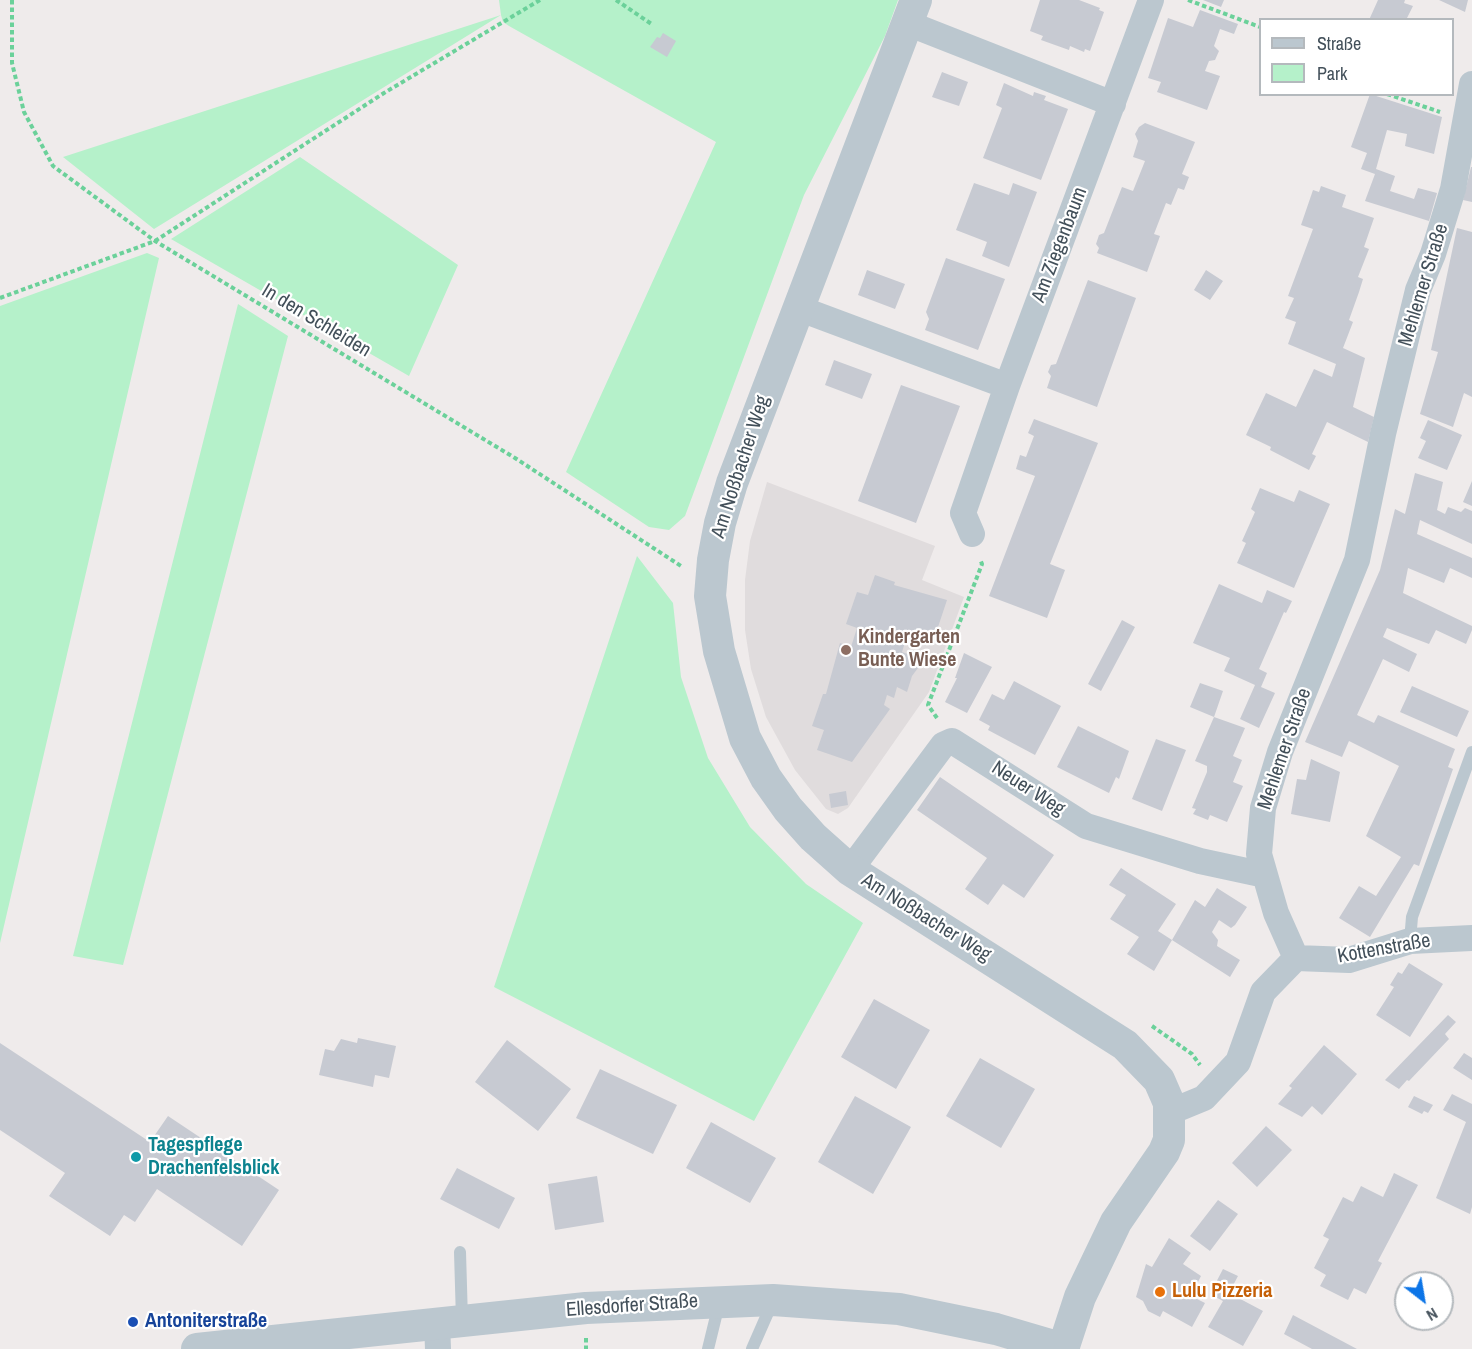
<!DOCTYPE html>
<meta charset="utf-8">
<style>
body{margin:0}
#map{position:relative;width:1472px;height:1349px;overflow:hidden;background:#efebeb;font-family:"Archivo Narrow",sans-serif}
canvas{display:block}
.legend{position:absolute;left:1259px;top:18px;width:195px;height:78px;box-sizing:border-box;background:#fff;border:2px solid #b4b9bd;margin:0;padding:8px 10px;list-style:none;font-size:18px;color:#43505a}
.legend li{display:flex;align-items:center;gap:12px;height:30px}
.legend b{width:30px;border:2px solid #b4b9bd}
.north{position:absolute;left:1394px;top:1271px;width:60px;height:60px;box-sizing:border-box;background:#fff;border:2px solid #b4b9bd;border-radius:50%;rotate:149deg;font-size:16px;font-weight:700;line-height:24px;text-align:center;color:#43505a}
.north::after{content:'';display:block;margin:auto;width:21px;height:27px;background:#0d75e7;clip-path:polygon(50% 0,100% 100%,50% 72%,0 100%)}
</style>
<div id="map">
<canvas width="1472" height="1349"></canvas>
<ul class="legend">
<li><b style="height:8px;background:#bbc7cf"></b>Straße</li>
<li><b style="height:16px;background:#b5f1ca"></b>Park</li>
</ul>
<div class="north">N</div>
</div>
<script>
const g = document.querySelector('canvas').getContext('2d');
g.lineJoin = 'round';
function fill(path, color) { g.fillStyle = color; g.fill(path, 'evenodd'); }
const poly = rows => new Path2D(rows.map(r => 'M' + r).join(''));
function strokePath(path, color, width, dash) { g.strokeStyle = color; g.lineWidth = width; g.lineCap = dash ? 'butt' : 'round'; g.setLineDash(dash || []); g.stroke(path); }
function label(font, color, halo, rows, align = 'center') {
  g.font = font + ' "Archivo Narrow",sans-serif'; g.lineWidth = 4.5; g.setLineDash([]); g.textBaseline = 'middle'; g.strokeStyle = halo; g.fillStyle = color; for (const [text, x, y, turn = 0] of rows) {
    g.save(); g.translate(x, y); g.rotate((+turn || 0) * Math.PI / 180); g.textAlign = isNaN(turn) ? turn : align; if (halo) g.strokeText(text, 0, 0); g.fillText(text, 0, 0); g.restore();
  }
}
fill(poly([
 [767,482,935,546,922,580,964,597,929,692,848,808,838,814,826,809,795,770,766,717,751,669,745,630,745,580,750,541]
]), '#e0dcdd');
fill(poly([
 [499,0,898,0,885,36,804,195,685,516,669,530,649,527,566,472,716,142,509,26,503,22,501,15,154,229,63,157,501,15],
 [300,157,458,265,409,376,171,239],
 [147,253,159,258,0,943,0,306],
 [238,304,288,336,123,965,73,956],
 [637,556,673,603,681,677,708,758,750,827,806,884,863,923,754,1121,494,987]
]), '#b5f1ca');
fill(poly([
 [1040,0,1079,0,1100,8,1099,10,1104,12,1090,51,1085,49,1084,52,1070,46,1069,50,1041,40,1043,36,1030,31],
 [1203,0,1224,0,1221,7],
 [1378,0,1405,0,1404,3,1413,6,1406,20,1369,20],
 [1439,0,1468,0,1465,12],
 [1200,10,1238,24,1234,34,1220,29,1214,46,1219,51,1215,60,1209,61,1205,71,1220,76,1207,110,1157,92,1161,82,1148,78,1168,18,1193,27],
 [663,33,676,41,667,57,650,47,657,37,660,38],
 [942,72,968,82,959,106,932,97],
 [1004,83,1033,96,1034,92,1046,96,1044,100,1068,109,1041,180,983,158,1002,108,996,105],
 [1370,94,1442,117,1434,154,1405,146,1407,134,1387,130,1376,169,1395,176,1390,191,1414,199,1418,188,1437,193,1429,221,1365,201,1375,174,1361,169,1367,153,1351,147],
 [1145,123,1195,142,1182,174,1189,177,1184,190,1178,188,1171,205,1166,203,1154,234,1160,236,1147,272,1097,253,1099,248,1096,244,1099,235,1104,233,1122,187,1133,191,1145,161,1133,157,1138,141,1135,134,1139,127],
 [1471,167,1472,167,1472,202,1463,200],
 [974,183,1009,195,1013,183,1037,192,1009,267,982,256,987,242,956,230],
 [1321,186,1346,195,1342,207,1374,218,1364,247,1369,249,1358,277,1363,279,1359,292,1349,320,1353,322,1343,348,1365,358,1353,407,1374,417,1368,442,1327,422,1312,454,1316,456,1309,470,1270,450,1271,447,1246,435,1266,393,1296,407,1314,369,1332,377,1336,364,1288,344,1296,322,1285,318,1294,298,1288,296,1313,229,1301,225,1313,190,1319,192],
 [1457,228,1472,232,1472,397,1464,393,1453,427,1420,414,1438,352,1431,350],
 [946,258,1005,279,978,350,925,330,929,319,926,312],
 [867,270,905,284,895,309,858,295],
 [1206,270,1223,281,1210,300,1194,290],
 [1088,280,1136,298,1097,407,1047,388,1051,376,1048,372,1051,365,1056,364],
 [834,360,872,374,862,399,825,385],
 [901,385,960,406,916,523,858,501],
 [1034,419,1098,443,1050,564,1065,570,1047,618,989,596,1035,476,1016,469,1020,455,1026,457,1034,436,1028,433],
 [1428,420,1462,435,1447,470,1418,458,1426,441,1420,438],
 [1415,473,1443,482,1437,510,1445,514,1448,507,1461,512,1465,508,1472,511,1472,544,1420,520,1417,534,1472,558,1472,578,1450,568,1444,583,1408,568,1403,593,1472,626,1472,630,1466,644,1436,630,1429,644,1387,628,1383,637,1417,654,1409,672,1383,659,1357,715,1374,723,1378,715,1455,749,1448,767,1453,769,1419,866,1414,864,1370,937,1339,918,1359,886,1376,896,1401,857,1366,836,1399,766,1349,741,1342,757,1305,742,1380,570,1395,509,1405,514],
 [1472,481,1472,506,1463,502],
 [1260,488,1294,502,1299,490,1330,504,1294,588,1237,563,1246,543,1242,541,1255,512,1251,509],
 [875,575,895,582,894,585,947,600,934,639,918,633,915,642,906,639,902,652,924,660,912,676,907,692,897,687,894,698,887,695,884,705,890,709,852,762,817,750,824,730,812,726,823,694,826,694,840,643,851,647,857,628,846,624,857,592,868,595],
 [1219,584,1262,603,1267,590,1292,601,1286,613,1284,612,1259,669,1267,673,1261,687,1275,693,1259,728,1240,719,1255,685,1224,671,1230,658,1193,643],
 [1122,620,1135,627,1101,691,1088,684],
 [964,653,992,667,967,713,945,702,957,678,955,678],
 [1014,681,1061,706,1035,755,988,730,990,726,979,720,992,694,1004,700],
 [1200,683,1223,691,1214,717,1245,728,1233,756,1242,760,1233,782,1243,786,1227,822,1210,815,1208,820,1193,814,1196,809,1192,808,1207,772,1207,766,1195,761,1214,717,1190,707],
 [1412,686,1469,711,1457,737,1400,712],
 [1078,726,1129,751,1119,779,1116,777,1109,793,1057,767],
 [1156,739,1186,750,1162,811,1132,799],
 [1311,759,1340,772,1330,822,1291,814,1297,779,1306,780],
 [940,777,1054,855,1024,898,1003,884,988,905,965,889,987,858,917,810],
 [846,791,848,805,831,808,829,794],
 [1121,868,1176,904,1158,931,1172,940,1195,900,1205,907,1217,888,1247,907,1235,925,1231,928,1219,920,1212,932,1218,940,1217,946,1240,960,1230,977,1172,940,1154,971,1127,954,1139,937,1110,919,1126,895,1109,885],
 [1409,963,1443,984,1410,1037,1376,1015,1394,987,1390,985,1398,972,1402,974],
 [874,999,930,1030,896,1089,841,1057],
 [1448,1015,1456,1022,1445,1034,1449,1039,1409,1081,1407,1080,1399,1089,1385,1080],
 [358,1038,396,1046,389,1078,375,1075,373,1087,319,1075,325,1049,334,1051,341,1039,357,1043],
 [507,1040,571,1089,538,1131,475,1082],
 [0,1043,150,1142,168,1116,279,1190,242,1246,157,1189,135,1222,124,1215,110,1236,49,1196,65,1173,0,1130],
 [1324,1045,1357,1074,1322,1115,1312,1106,1302,1117,1278,1104,1292,1088,1289,1086],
 [1464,1053,1472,1058,1472,1080,1453,1068],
 [980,1058,1035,1089,1001,1148,946,1116],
 [600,1069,677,1105,653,1154,576,1118],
 [1452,1094,1472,1104,1472,1207,1470,1214,1436,1198,1466,1122,1443,1110],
 [855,1096,911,1127,873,1194,818,1162],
 [1414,1096,1433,1105,1428,1113,1424,1111,1422,1114,1408,1107],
 [711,1122,776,1158,750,1203,686,1168],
 [1266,1126,1292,1150,1257,1187,1232,1163],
 [457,1168,515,1198,499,1229,440,1199],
 [1394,1173,1418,1185,1378,1261,1382,1263,1366,1294,1354,1288,1348,1300,1320,1286,1326,1275,1314,1268,1329,1239,1323,1236,1343,1197,1353,1202,1361,1186,1383,1197],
 [597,1176,604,1222,555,1230,548,1184],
 [1218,1200,1238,1214,1210,1251,1190,1236],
 [1169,1238,1191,1253,1183,1264,1201,1276,1191,1296,1205,1303,1192,1327,1163,1311,1160,1317,1148,1311,1143,1301,1136,1297,1146,1264,1152,1267],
 [1223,1269,1238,1276,1229,1293,1263,1311,1243,1346,1208,1327,1223,1301,1210,1294],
 [1293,1315,1357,1349,1312,1349,1284,1334]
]), '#c7cad2');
strokePath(poly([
 [12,0,12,63,24,112,53,166,155,241,515,458,681,566],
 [616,0,653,25],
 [1188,0,1260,27],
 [1387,94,1440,112],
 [0,298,155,241,384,93,540,0],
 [937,718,928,705,982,564,980,559],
 [1152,1026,1192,1054,1200,1065],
 [586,1338,586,1349]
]), '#6bd19a', 4, [4.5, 3]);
strokePath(poly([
 [1410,941,1412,917,1472,752],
 [460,1252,462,1320],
 [708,1349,719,1304],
 [752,1349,773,1301]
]), '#bbc7cf', 12);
strokePath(poly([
 [907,23,1113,104],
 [798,308,1007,386],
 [972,534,963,513,1007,386,1151,0],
 [850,870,943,745,952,741,1086,826,1200,861,1265,875],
 [1296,958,1349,960,1410,941,1472,938],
 [1170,1112,1204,1098,1238,1062,1263,992,1296,958,1276,913,1259,854,1263,808,1280,752,1357,560,1383,434,1418,290,1433,254,1453,189,1472,84],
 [437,1322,438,1349]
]), '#bbc7cf', 26);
strokePath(poly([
 [916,0,732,483,720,523,713,560,710,596,719,651,745,738,766,778,788,809,813,837,850,870,1125,1045,1159,1080,1169,1103,1169,1140,1164,1152,1116,1222,1080,1297,1063,1349],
 [197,1349,586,1308,773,1300,899,1309,996,1329,1064,1349]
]), '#bbc7cf', 32);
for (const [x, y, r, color] of [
 [846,650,6,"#8d6e63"],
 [136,1157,6,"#0f9aa8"],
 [1160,1292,6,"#e8710a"],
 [133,1322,6,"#1a4fb4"]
]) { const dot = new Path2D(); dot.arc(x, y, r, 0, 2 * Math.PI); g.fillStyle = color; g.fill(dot); strokePath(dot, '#fff', 2); }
label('20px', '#43505a', '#fff', [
 ["Am Ziegenbaum",1060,245,-69],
 ["Mehlemer Straße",1424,285,-73],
 ["In den Schleiden",316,321,31],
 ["Am Noßbacher Weg",741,467,-72],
 ["Mehlemer Straße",1285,749,-71],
 ["Neuer Weg",1028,789,33],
 ["Am Noßbacher Weg",926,918,32],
 ["Kottenstraße",1384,949,-10],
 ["Ellesdorfer Straße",632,1306,-4]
]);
label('bold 20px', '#785e54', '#fff', [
 ["Kindergarten",858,638],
 ["Bunte Wiese",858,661]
], 'left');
label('bold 20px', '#0d838f', '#fff', [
 ["Tagespflege",148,1146],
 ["Drachenfelsblick",148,1169]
], 'left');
label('bold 20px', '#c56008', '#fff', [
 ["Lulu Pizzeria",1172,1292]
], 'left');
label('bold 20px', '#164399', '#fff', [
 ["Antoniterstraße",145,1322]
], 'left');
</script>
